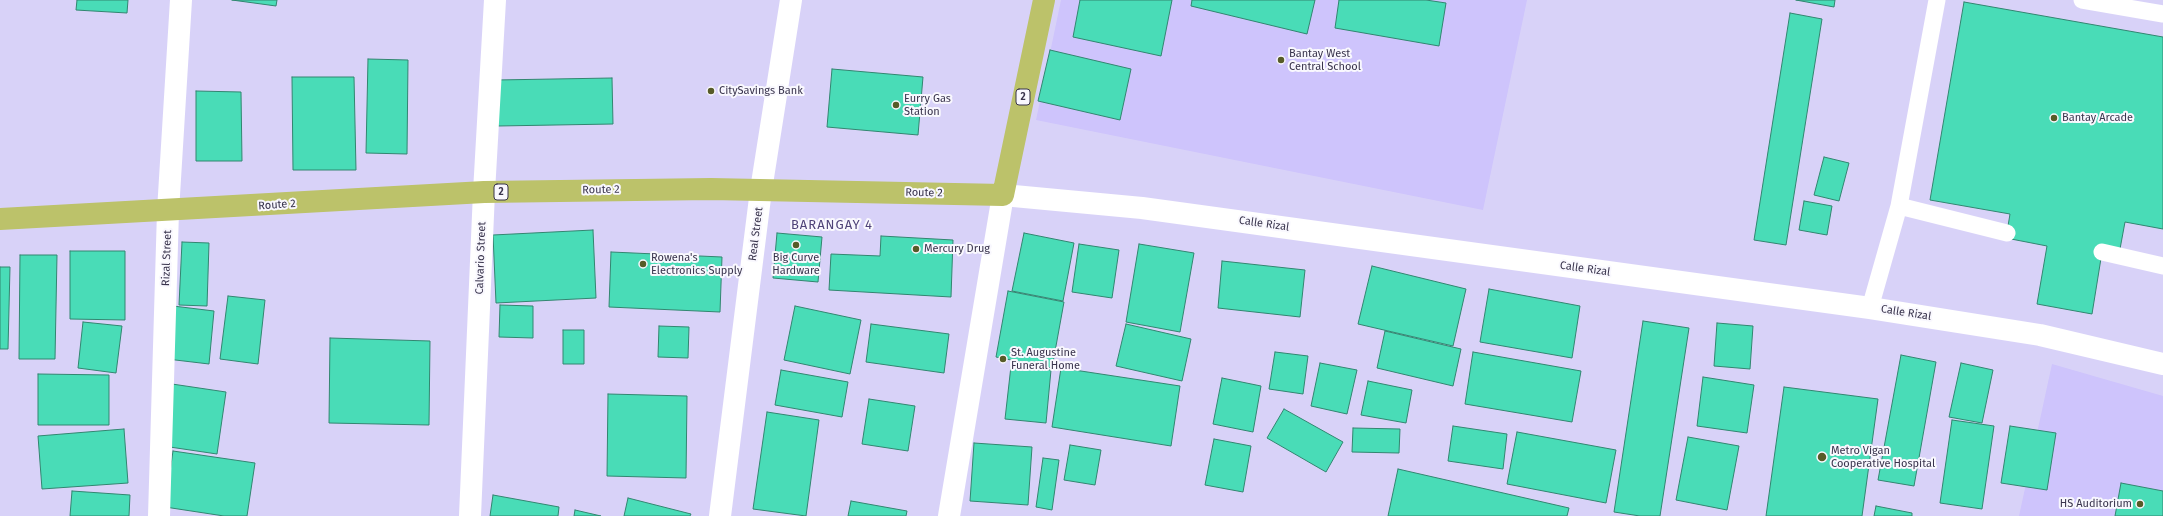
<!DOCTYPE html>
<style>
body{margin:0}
canvas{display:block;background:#d8d2f8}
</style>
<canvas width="2163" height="516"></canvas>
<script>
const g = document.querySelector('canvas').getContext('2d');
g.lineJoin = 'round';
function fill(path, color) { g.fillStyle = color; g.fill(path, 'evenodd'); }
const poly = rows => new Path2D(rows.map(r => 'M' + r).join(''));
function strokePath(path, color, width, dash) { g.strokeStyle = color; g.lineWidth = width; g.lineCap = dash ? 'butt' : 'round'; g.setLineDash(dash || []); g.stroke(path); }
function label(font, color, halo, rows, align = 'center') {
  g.font = font + ' "Fira Sans",sans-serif'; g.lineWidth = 4; g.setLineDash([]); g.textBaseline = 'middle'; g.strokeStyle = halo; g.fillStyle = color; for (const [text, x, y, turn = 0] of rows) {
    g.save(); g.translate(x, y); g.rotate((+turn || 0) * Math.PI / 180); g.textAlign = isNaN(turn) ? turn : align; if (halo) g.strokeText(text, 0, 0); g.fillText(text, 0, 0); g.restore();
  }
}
fill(poly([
 [1061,0,1527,0,1483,210,1036,120],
 [2052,364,2163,396,2163,516,2019,516]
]), '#cec4fc');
const building = poly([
 [77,0,128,0,127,13,76,10,77,0],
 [232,0,277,0,276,6,232,0],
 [1080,0,1172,0,1161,56,1073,37,1080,0],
 [1192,0,1315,0,1307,34,1191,6,1192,0],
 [1339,0,1426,0,1446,3,1439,46,1335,28,1339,0],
 [1796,0,1835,0,1834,7,1796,0],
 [1964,2,2163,37,2163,229,2125,222,2120,249,2103,246,2092,314,2037,304,2047,246,2006,238,2010,214,1930,200,1964,2],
 [1790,13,1822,19,1786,245,1754,240,1790,13],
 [1050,50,1131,69,1120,120,1038,101,1050,50],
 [368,59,408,60,407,154,366,153,368,59],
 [832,69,923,77,918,135,827,127,832,69],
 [292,77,354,77,356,170,293,170,292,77],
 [612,78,613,124,498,126,496,80,612,78],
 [196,91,241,92,242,161,196,161,196,91],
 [1824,157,1849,163,1839,201,1814,195,1824,157],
 [1804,201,1832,206,1827,235,1799,230,1804,201],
 [593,230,596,298,496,303,493,235,593,230],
 [777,233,822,237,818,282,773,278,777,233],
 [1024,233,1074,243,1063,301,1012,291,1024,233],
 [881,236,953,240,951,297,829,290,831,254,880,256,881,236],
 [182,242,209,243,207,306,179,305,182,242],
 [1079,244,1119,250,1112,298,1072,292,1079,244],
 [1139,244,1194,253,1180,332,1126,322,1139,244],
 [70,251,125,251,125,320,70,319,70,251],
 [611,252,722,257,720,312,609,307,611,252],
 [20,255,57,255,55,359,19,359,20,255],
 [1222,261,1305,270,1300,317,1218,308,1222,261],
 [1372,266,1466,289,1453,346,1358,324,1372,266],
 [0,267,10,267,8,349,0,349,0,267],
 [1489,289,1580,306,1572,358,1480,342,1489,289],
 [1008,291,1064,302,1052,368,996,357,1008,291],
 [228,296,265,300,258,364,220,359,228,296],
 [500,305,533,306,533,338,499,337,500,305],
 [173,306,214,311,209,364,167,359,173,306],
 [795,306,861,320,850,374,784,360,795,306],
 [1643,321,1689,328,1660,516,1640,516,1614,512,1643,321],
 [83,322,122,326,116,373,78,368,83,322],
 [1717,323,1753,326,1750,369,1714,366,1717,323],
 [871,324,949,334,944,373,866,362,871,324],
 [1126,324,1191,339,1182,381,1116,366,1126,324],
 [659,326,689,327,688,358,658,357,659,326],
 [563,330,584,330,584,364,563,364,563,330],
 [1385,331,1461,349,1453,386,1377,368,1385,331],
 [330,338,430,341,429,425,329,423,330,338],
 [1275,352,1308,356,1303,394,1269,389,1275,352],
 [1473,352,1581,371,1572,422,1465,404,1473,352],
 [1901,355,1936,362,1914,486,1878,480,1901,355],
 [1320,363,1357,370,1347,414,1311,406,1320,363],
 [1961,363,1993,370,1982,423,1949,417,1961,363],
 [1011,366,1051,370,1046,423,1005,419,1011,366],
 [1061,368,1180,386,1171,446,1052,427,1061,368],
 [781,370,848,382,842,417,775,405,781,370],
 [38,374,109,375,109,425,38,425,38,374],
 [1703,377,1754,385,1747,433,1697,426,1703,377],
 [1222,378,1261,386,1253,432,1213,424,1222,378],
 [1368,381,1412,390,1406,423,1361,415,1368,381],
 [172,384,226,392,217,454,163,446,172,384],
 [1784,387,1878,399,1862,516,1766,516,1784,387],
 [608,394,687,396,686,478,607,476,608,394],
 [869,399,915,406,908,451,862,444,869,399],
 [1284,409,1343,442,1326,472,1267,438,1284,409],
 [767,412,819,420,806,516,753,509,767,412],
 [1952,420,1994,426,1982,509,1940,503,1952,420],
 [1453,426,1507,434,1503,469,1448,461,1453,426],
 [2010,426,2056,433,2047,490,2001,483,2010,426],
 [1353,428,1400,429,1399,453,1352,452,1353,428],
 [124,429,128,483,42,489,38,436,124,429],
 [1517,432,1616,450,1606,503,1507,484,1517,432],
 [1688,437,1739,446,1727,510,1676,500,1688,437],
 [1214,439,1251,446,1243,492,1205,485,1214,439],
 [974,443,1032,447,1028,505,970,501,974,443],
 [1070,445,1101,450,1095,485,1064,480,1070,445],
 [173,451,255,463,247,516,224,516,165,507,173,451],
 [1043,458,1059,460,1052,510,1036,507,1043,458],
 [1398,469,1569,508,1567,516,1388,516,1398,469],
 [2121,483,2163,491,2163,516,2115,516,2121,483],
 [72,491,130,495,129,516,70,516,72,491],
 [493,495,559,507,558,516,490,516,493,495],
 [628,498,691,514,690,516,624,516,628,498],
 [851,501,907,511,906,516,848,516,851,501],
 [1876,506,1912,513,1912,516,1874,516,1876,506],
 [575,510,601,516,574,516,575,510]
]);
fill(building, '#49dcb7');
strokePath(building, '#328670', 1);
strokePath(poly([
 [2082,0,2163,14],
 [1899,206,2007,233],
 [2102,252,2163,266],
 [1870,308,1899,206,1937,0]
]), '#fff', 17);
strokePath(poly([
 [159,516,168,211,181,0],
 [470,516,484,192,495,0],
 [720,516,761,190,791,0]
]), '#fff', 22);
strokePath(poly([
 [949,516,1003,195,1142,208,1870,308,2040,335,2163,364]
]), '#fff', 22);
strokePath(poly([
 [0,219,484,192,711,189,1003,195,1044,0]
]), '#bcc26a', 22);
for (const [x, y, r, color] of [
 [1281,60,4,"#575b28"],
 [711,91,4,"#575b28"],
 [896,105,4,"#575b28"],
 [2054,118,4,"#575b28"],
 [796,245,4,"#575b28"],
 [916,249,4,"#575b28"],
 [643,264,4,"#575b28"],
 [1003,359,4,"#575b28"],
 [1822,457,5,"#575b28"],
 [2140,504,4,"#575b28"]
]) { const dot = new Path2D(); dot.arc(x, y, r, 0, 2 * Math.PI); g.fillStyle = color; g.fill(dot); strokePath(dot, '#f9f8fe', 1.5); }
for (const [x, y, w] of [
 [1023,97,14],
 [501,192,14]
]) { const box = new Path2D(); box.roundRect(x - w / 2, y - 8, w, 16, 3); g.fillStyle = '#f9f8fe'; g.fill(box); strokePath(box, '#39344d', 1); }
label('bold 10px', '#39344d', null, [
 ["2",1023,97],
 ["2",501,192]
]);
label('11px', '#39344d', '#f9f8fe', [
 ["Bantay West",1289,54],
 ["Central School",1289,67],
 ["CitySavings Bank",719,91],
 ["Eurry Gas",904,99],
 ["Station",904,112],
 ["Bantay Arcade",2062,118],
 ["Mercury Drug",924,249],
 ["Rowena's",651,258],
 ["Electronics Supply",651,271],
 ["Big Curve",796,258,"center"],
 ["Hardware",796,271,"center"],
 ["St. Augustine",1011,353],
 ["Funeral Home",1011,366],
 ["Metro Vigan",1831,451],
 ["Cooperative Hospital",1831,464],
 ["HS Auditorium",2132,504,"right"]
], 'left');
label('11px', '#39344d', '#f9f8fe', [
 ["Route 2",601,190,-1],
 ["Route 2",924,193,1],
 ["Route 2",277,205,-4],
 ["Calle Rizal",1264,224,8],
 ["Real Street",756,234,-83],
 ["Rizal Street",167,258,-88],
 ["Calvario Street",481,258,-88],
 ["Calle Rizal",1585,269,8],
 ["Calle Rizal",1906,313,9]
]);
g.letterSpacing = '1px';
label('13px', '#4e4278', '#f9f8fe', [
 ["BARANGAY 4",832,225]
]);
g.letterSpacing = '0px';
</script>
